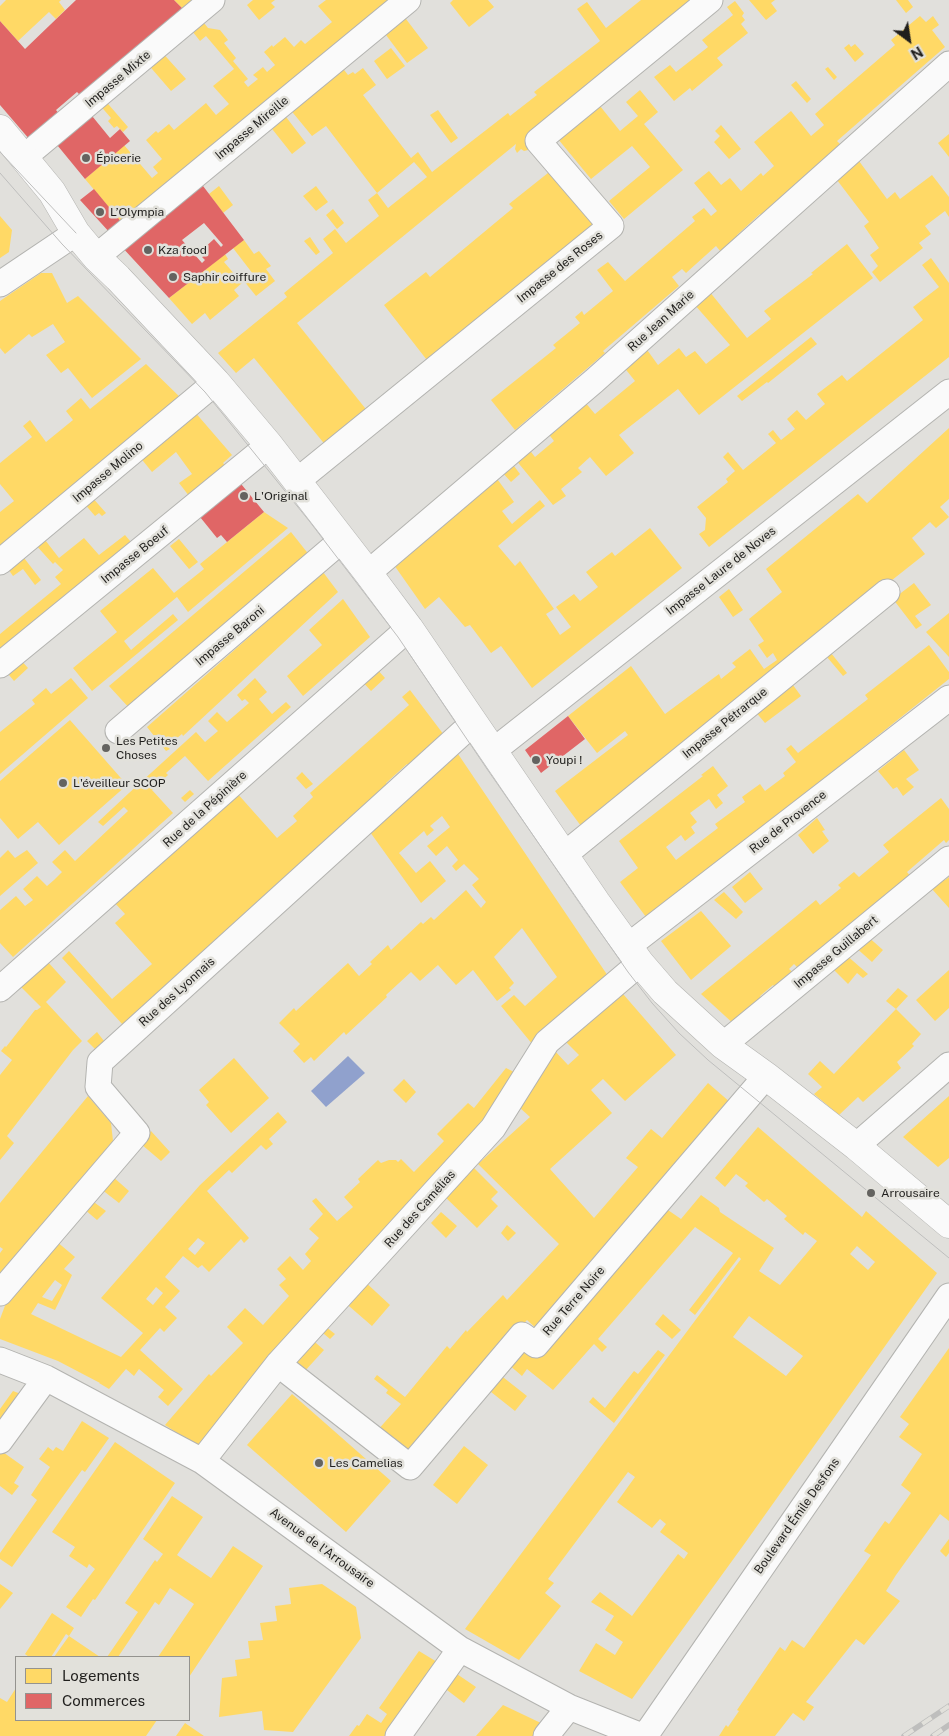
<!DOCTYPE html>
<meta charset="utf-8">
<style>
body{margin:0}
#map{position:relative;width:949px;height:1736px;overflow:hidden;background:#e1e0dc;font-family:"Public Sans",sans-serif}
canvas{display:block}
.legend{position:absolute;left:15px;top:1656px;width:175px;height:65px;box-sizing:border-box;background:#e2e1db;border:1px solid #94938f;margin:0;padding:6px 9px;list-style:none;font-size:15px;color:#201f1d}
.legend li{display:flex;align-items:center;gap:10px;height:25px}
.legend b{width:25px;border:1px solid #94938f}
.north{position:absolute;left:884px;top:15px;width:50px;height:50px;-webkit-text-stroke:4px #e2e1db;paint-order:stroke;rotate:149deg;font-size:14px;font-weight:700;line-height:20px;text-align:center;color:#201f1d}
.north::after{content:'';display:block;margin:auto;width:18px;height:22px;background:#201f1d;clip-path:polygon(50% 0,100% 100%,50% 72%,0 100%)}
</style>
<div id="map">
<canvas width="949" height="1736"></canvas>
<ul class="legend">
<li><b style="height:14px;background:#ffd966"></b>Logements</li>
<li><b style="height:14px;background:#e06666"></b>Commerces</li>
</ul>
<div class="north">N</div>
</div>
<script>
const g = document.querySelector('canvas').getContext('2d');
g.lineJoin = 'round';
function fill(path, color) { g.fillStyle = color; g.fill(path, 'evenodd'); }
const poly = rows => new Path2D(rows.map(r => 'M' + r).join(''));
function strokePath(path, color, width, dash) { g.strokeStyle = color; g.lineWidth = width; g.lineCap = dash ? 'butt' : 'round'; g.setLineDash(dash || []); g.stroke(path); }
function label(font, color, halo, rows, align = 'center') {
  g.font = font + ' "Public Sans",sans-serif'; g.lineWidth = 5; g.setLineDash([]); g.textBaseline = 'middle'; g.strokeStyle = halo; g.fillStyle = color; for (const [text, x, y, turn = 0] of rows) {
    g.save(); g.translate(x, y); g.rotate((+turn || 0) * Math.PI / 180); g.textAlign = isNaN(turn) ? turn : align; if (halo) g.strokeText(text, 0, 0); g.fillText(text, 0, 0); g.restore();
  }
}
fill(poly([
 [348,1056,365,1073,326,1107,311,1091]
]), '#90a1cd');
fill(poly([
 [6,0,61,0,59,2,65,10,56,19,49,12,18,41,0,21,0,6],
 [174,0,198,0,185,11],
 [253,0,275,0,271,3,275,7,259,20,247,5],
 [326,0,392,0,123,224,85,179,124,145,152,178,158,173,153,167,162,159,146,140,156,131,158,133,169,124,174,130,206,103,216,115,229,104,213,86,234,69,206,36,200,41,189,27,200,18,208,28,220,30,228,40,224,43,236,58,233,61,248,79,244,82,248,87,258,79,253,75,263,67,267,72,275,65,264,52,272,45,273,47,285,37,294,47,301,40,305,44,332,22,318,6],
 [453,0,488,0,494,7,469,27,450,3],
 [641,0,697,0,526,136,531,143,528,150,524,151,521,149,517,153,515,149,516,144,297,323,369,413,327,447,254,358,236,373,218,353,287,297,284,293,333,253,323,239,335,229,346,243,379,216,368,200,377,193,388,208,427,177,414,162,377,193,326,126,312,136,289,108,341,66,348,75,353,72,355,74,363,68,376,85,363,95,411,158,418,152,432,172,508,113,510,116,537,95,534,92,600,41,577,9,587,2,606,28],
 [749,0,775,0,771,3,777,11,766,20],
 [896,0,908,0,913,7,906,13],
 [735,1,744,13,742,16,745,20,741,24,748,33,717,58,723,65,692,91,690,88,674,101,654,77,670,65,676,72,708,47,702,40,733,15,727,7],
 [403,15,428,48,407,63,383,31],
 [920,16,926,22,933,16,939,25,932,30,945,47,837,141,841,145,781,197,783,199,762,216,760,214,737,235,739,237,721,252,716,246,686,273,682,269,672,277,679,286,603,351,605,353,515,430,491,400,556,348,553,345,580,323,575,317,582,311,584,315,613,291,597,270,608,262,625,281,695,221,692,217,704,208,711,216,717,211,694,183,709,171,721,185,730,178,741,191,761,173,763,176,774,166,754,142,791,111,811,136,824,125,815,114,895,45,891,40],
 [849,44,851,47,855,44,864,54,855,62,844,48],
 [391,48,405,66,387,79,374,61],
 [160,50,186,79,171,91,146,62],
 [828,67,837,77,834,80,825,69],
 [796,81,811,99,807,103,791,85],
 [640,90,658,112,644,124,683,170,624,219,609,201,650,167,632,146,591,179,558,139,600,106,620,131,638,116,626,102],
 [103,98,128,127,123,132,117,126,114,128,108,121,111,118,98,103],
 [438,110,458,138,451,143,430,115],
 [283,113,306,143,292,154,269,125],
 [721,125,741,149,729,159,714,142,720,136,715,131],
 [949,134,949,157,938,143],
 [859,161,887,199,895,192,900,199,932,175,949,197,949,217,945,211,925,226,931,234,919,243,923,248,880,282,872,272,878,266,870,255,879,248,864,226,869,222,837,180],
 [553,169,599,225,430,364,384,305,426,272,430,277,513,208,509,204],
 [219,186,233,205,223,213,209,194],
 [316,186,328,202,316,211,303,196],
 [333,209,344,223,337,229,326,215],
 [0,216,12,230,9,252,0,258],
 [310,237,320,252,316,255,304,241],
 [244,240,254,254,259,251,271,266,266,269,275,281,256,296,244,281,253,274,233,248],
 [847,244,873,278,699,415,678,389,619,435,634,453,606,476,590,457,578,468,582,472,561,489,566,496,553,505,515,459,528,448,535,457,554,441,547,432,584,401,595,414,635,381,623,366,645,347,658,365,679,348,686,357,695,351,706,364,730,345,694,304,709,291,747,338,771,319,764,311,813,274,811,273],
 [225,254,228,259,224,262,242,283,234,290,239,296,210,320,205,313,192,324,169,298],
 [931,258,949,283,949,357,709,547,699,534,705,530,706,518,697,507,728,482,726,479,735,471,723,457,728,452,743,470,776,443,768,434,773,430,781,440,795,429,787,419,797,410,806,420,825,404,817,394,842,375,847,381,923,320,913,307,939,287,922,265],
 [41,273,52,273,67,303,78,296,141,359,92,398,68,368,61,373,46,355,65,342,53,324,32,337,29,334,5,354,0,348,0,301],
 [811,337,817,344,768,383,767,382,742,401,737,396],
 [146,364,184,401,0,553,0,512,14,501,0,484,0,463,32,437,23,426,30,420,46,442,73,420,66,411,81,398,90,409],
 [194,411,232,455,223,463,230,471,193,501,179,483,192,474,176,452,152,472,139,456],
 [949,428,949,499,940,507,949,517,936,528,930,522,912,538,925,554,581,826,555,791,628,735,625,731,597,753,568,716,631,666,665,714,719,674,721,679,736,667,732,663,750,649,764,669,777,660,773,653,767,658,758,645,764,641,749,619,782,592,766,569,858,494,867,503],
 [511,462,520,474,511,482,501,471],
 [495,476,514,502,502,511,512,524,540,500,545,506,498,546,515,566,520,561,554,609,546,614,560,635,571,627,556,607,574,594,580,601,598,587,586,572,612,552,615,556,650,528,682,568,532,688,501,646,491,653,470,625,465,627,439,597,425,609,394,565],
 [91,496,106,513,102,516,99,513,95,516,83,502],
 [264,512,288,528,188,612,177,597,124,641,131,650,173,614,178,620,92,691,73,668,117,632,100,611,153,568,174,593,204,569,200,564],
 [291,532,310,556,131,710,109,686],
 [125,535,136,548,0,659,0,634,61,584,55,577,63,570,55,562,53,564,34,543,42,536,59,558,84,538,99,555],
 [179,539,198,562,189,569,170,546],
 [21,554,41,580,35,585,23,569,13,576,6,566],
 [323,572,338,592,183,736,182,734,167,746,170,749,166,751,147,727],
 [914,583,931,605,915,616,922,625,916,629,893,599],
 [729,589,743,610,733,617,719,597],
 [343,599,370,637,303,696,287,676,322,645,309,630],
 [949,613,949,657,926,632],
 [929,645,949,672,949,679,749,838,646,917,620,882,638,868,619,841,703,776,701,775,713,766,728,786,717,795,723,803,716,809,709,799,690,813,697,822,691,827,695,833,685,841,681,835,666,847,676,860,718,828,715,824,745,802,742,797,760,784,765,791,785,776,783,773,796,762,786,749,791,745,798,753,868,699,865,695],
 [831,653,847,673,843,676,827,657],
 [18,657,28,668,14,681,4,669],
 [376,668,385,678,371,691,361,680],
 [71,678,88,698,0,774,0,732,35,704,32,700,46,688,51,694],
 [255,678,267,692,259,699,272,714,286,702,291,707,208,781,185,756,166,773,168,775,152,790,173,813,13,957,0,943,0,910,16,896,25,906,33,900,23,889,37,876,47,886,54,880,62,872,52,862,65,850,75,861,128,811,124,807,103,826,98,822,129,793,196,732,205,742,218,731,208,721,217,712,227,722,249,703,245,699,242,701,237,695],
 [790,681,801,696,765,723,754,710],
 [410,690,447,739,412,769,407,764,386,783,391,788,123,1025,62,958,69,951,112,999,152,964,115,923,125,914,114,902,236,792,277,838,297,821,293,816,313,797,310,793,409,705,402,697],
 [70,720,127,785,59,845,38,822,18,839,0,818,0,781],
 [454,748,608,976,533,1045,501,1006,514,995,525,1006,557,977,522,928,494,957,514,983,509,988,511,990,497,1001,473,970,456,985,438,965,420,981,411,972,386,995,387,997,346,1035,344,1032,314,1061,311,1057,304,1063,293,1051,300,1044,279,1023,294,1008,296,1011,348,963,359,976,372,964,370,962,388,945,391,950,421,922,423,924,431,917,434,920,466,890,481,908,486,902,472,885,479,879,464,864,456,871,452,866,458,860,447,846,436,856,427,846,450,827,442,816,430,826,434,830,427,836,424,831,399,853,416,873,430,861,446,881,421,903,370,832],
 [904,750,919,770,906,779,914,787,903,796,897,787,893,789,878,771],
 [302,772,313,784,306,789,296,778],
 [190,790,194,794,185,802,181,798],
 [941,798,949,809,949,840,946,843,944,840,907,872,911,877,802,972,794,964,789,969,797,976,779,991,773,985,760,996,765,1003,736,1026,701,994,816,900,820,905,841,888,838,885,854,872,859,877,889,852,883,845],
 [817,818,825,830,822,831,829,841,813,854,798,835],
 [8,850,15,858,27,850,38,863,0,896,0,858],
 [750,872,763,889,745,903,732,887],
 [949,877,949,908,932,889,943,879,945,880],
 [724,892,743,912,736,919,714,900],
 [701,911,731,946,691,980,661,941],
 [866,935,883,950,872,962,854,946],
 [845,954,868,974,863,978,857,973,848,984,830,966],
 [47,961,66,982,46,1002,82,1041,73,1050,7,1136,14,1143,0,1160,0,1075,12,1060,1,1051,5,1046,6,1047,35,1010,37,1010,41,1007,20,986],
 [949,970,949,1008,935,1021,916,1000],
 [617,987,676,1055,625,1101,603,1079,591,1090,612,1113,550,1169,594,1218,638,1167,626,1158,651,1129,662,1138,708,1083,731,1103,539,1331,527,1320,493,1357,489,1355,408,1459,376,1432,401,1404,386,1393,388,1390,374,1379,377,1375,405,1397,447,1346,450,1349,466,1330,467,1332,503,1295,507,1300,559,1244,478,1164,530,1117,519,1107,554,1050,568,1065,579,1055,563,1039],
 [898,988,908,996,896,1009,886,1001],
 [896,1009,921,1034,912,1044,914,1046,897,1062,901,1068,863,1102,858,1097,839,1115,814,1094,822,1087,808,1074,820,1061,834,1074],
 [97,1032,104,1041,95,1049,87,1041],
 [234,1058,269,1098,231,1133,206,1105,209,1102,199,1090],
 [506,1068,518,1074,499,1111,197,1446,165,1425,209,1374,211,1376,243,1343,227,1327,245,1308,263,1325,289,1296,279,1285,286,1279,277,1269,290,1256,303,1270,311,1261,305,1254,319,1238,309,1229,323,1214,312,1201,316,1198,337,1221,353,1207,344,1197,360,1182,358,1179,378,1160,381,1163,389,1160,396,1160,398,1162,401,1159,414,1172,444,1141,437,1134,468,1103,474,1108],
 [404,1079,416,1092,406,1103,393,1090],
 [88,1096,111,1123,113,1141,13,1258,19,1264,0,1287,0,1253,3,1249,0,1247,0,1203],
 [949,1096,949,1158,938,1167,903,1137],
 [278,1112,287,1122,269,1139,273,1144,266,1150,261,1145,232,1173,229,1170,207,1191,249,1238,244,1243,241,1239,209,1272,202,1265,198,1268,183,1256,165,1277,180,1291,165,1307,177,1318,164,1332,160,1328,140,1350,183,1389,168,1406,158,1397,164,1390,139,1369,134,1376,126,1369,109,1389,99,1383,100,1383,58,1361,0,1339,0,1319,6,1303,56,1241,75,1257,64,1269,72,1275,55,1310,38,1303,31,1314,121,1357,143,1333,101,1298,200,1185],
 [198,1238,205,1243,195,1255,188,1249],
 [55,1280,62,1285,52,1301,42,1297],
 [156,1287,163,1293,153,1305,146,1299],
 [758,1127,862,1217,866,1211,937,1273,745,1543,632,1699,579,1671,596,1643,615,1655,623,1642,605,1630,614,1616,591,1602,600,1592,632,1616,678,1554,684,1559,688,1553,660,1532,666,1524,660,1519,652,1528,617,1502,635,1477,628,1472,548,1579,554,1583,545,1593,561,1606,519,1660,465,1629,741,1259,739,1257,695,1315,689,1310,733,1253,695,1227,598,1339,607,1347,602,1352,594,1344,553,1390,527,1369,522,1376,508,1364,665,1208,681,1219,701,1195,719,1208,720,1212,774,1248,759,1271,780,1285,817,1241,805,1232,803,1235,784,1219,787,1216,767,1199,764,1202,745,1186,748,1183,736,1174,725,1187,715,1178],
 [857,1246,875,1262,868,1270,850,1254],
 [749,1316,803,1356,786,1376,733,1337],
 [151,1131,170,1152,161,1161,141,1144],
 [469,1163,498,1192,491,1199,498,1206,477,1228,441,1193],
 [112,1176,129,1191,119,1203,101,1189],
 [91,1200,106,1211,97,1220,84,1209],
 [441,1212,457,1226,446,1238,431,1223],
 [507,1225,516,1233,508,1241,501,1233],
 [362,1279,390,1305,372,1326,342,1300],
 [663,1314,681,1330,672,1339,655,1324],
 [321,1323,335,1334,330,1339,317,1328],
 [309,1337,324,1350,304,1372,290,1359],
 [949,1348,949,1521,940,1514,896,1575,886,1591,900,1601,864,1645,856,1639,833,1668,806,1702,814,1707,804,1721,793,1713,775,1736,719,1736,726,1725,728,1727,739,1711,737,1710,780,1647,785,1651,792,1640,804,1648,871,1555,864,1551,885,1521,889,1524,911,1493,901,1485,922,1454,899,1437,909,1424,900,1417],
 [658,1350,665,1355,614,1423,589,1402,593,1397,605,1408,634,1371,638,1374],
 [499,1374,527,1396,515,1411,486,1388],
 [13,1391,26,1396,0,1430,0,1409],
 [292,1394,391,1481,346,1532,247,1445],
 [82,1421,109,1438,85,1472,82,1470,12,1567,0,1559,0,1553,37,1500,31,1495,50,1467,39,1459,48,1447,53,1451,56,1447,63,1451],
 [115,1442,175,1483,95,1600,93,1599,81,1617,66,1607,95,1569,89,1564,87,1568,69,1556,75,1547,52,1532],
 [464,1446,488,1465,457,1504,433,1485],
 [0,1450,24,1467,14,1483,19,1486,12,1495,0,1486],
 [172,1496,203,1517,177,1555,211,1578,233,1546,263,1566,189,1677,189,1657,158,1657,194,1604,170,1588,159,1605,155,1602,118,1657,107,1657,138,1612,125,1603,155,1560,157,1562,163,1554,143,1539],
 [949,1539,949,1553,946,1557,940,1551],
 [0,1584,13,1593,0,1609],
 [322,1584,356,1607,361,1638,293,1732,264,1730,262,1711,219,1717,222,1678,237,1676,235,1660,250,1658,248,1641,263,1640,260,1623,277,1621,275,1606,291,1604,289,1588],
 [52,1613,74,1628,69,1636,100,1657,54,1657,69,1636,66,1634,51,1657,29,1657,25,1654],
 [419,1651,442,1665,391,1736,349,1736,357,1725,359,1726,367,1714,381,1723,387,1714,379,1708],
 [454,1672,476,1687,464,1703,443,1687],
 [16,1688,16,1720,157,1720,146,1736,0,1736,0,1698,7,1702],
 [503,1705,543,1724,533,1736,476,1736],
 [185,1723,204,1736,176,1736]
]), '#ffd966');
fill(poly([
 [76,0,174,0,185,11,82,97,77,92,56,110,60,115,30,140,0,105,0,21,25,49],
 [88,111,110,138,120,129,130,141,85,179,53,140],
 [200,182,244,240,169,298,121,246],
 [204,223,223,245,221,247,214,239,202,250,206,254,202,257,205,260,202,263,182,240],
 [94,189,123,224,111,234,80,200],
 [237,479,264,512,227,542,221,535,217,538,196,512],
 [568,716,585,739,541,773,525,750]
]), '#e06666');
const street = poly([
 [23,158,212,0],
 [96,257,408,0],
 [0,284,76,233],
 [297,481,611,226,538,141,710,0],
 [0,562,216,382],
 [368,573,594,381,949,64],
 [0,665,269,445],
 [118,731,342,540],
 [493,751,949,392],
 [564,855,887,592],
 [627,947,949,698],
 [0,989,409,628],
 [723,1045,949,859],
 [856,1146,949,1065],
 [0,1293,137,1133,98,1087,100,1062,473,723],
 [0,1360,46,1378,202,1461,460,1649,569,1707,642,1736],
 [278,1364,410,1467,522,1335,536,1345,766,1076],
 [0,1441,46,1378],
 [202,1461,278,1364,493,1128,547,1042,640,963],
 [398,1736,460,1649],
 [546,1736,569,1707],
 [645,1736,949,1296]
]);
const secondary = poly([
 [0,129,52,192,76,233,96,257,118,278,216,382,269,445,368,573,409,628,596,902,640,963,665,992,723,1045,766,1076,856,1146,949,1224]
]);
strokePath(street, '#b3b3b0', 27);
strokePath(secondary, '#b3b3b0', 29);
strokePath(street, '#fafafa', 25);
strokePath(secondary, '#fafafa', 28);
strokePath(poly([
 [0,152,76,233],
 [0,173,62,244,205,392,310,522,398,637,487,769,628,972,652,1003,679,1033,708,1060,949,1258]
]), '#bebebd', 1);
const rail = poly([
 [904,1736,949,1706],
 [933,1736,949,1725]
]);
strokePath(rail, '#bebebd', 5.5);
strokePath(rail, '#e2e1db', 4, [11]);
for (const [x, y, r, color] of [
 [86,158,5,"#646360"],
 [100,212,5,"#646360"],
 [148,250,5,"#646360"],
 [173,277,5,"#646360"],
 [244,496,5,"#646360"],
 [106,748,5,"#646360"],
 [536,760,5,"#646360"],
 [63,783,5,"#646360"],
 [871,1193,5,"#646360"],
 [319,1463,5,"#646360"]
]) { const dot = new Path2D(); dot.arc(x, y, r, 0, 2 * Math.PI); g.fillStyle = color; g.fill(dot); strokePath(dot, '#e2e1db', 2); }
label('12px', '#201f1d', '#e2e1db', [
 ["Impasse Mixte",118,79,-40],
 ["Impasse Mireille",252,128,-40],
 ["Impasse des Roses",560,267,-39],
 ["Rue Jean Marie",661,321,-42],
 ["Impasse Molino",108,472,-40],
 ["Impasse Boeuf",135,555,-39],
 ["Impasse Laure de Noves",721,571,-38],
 ["Impasse Baroni",230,636,-40],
 ["Impasse Pétrarque",725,723,-39],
 ["Rue de la Pépinière",205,809,-42],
 ["Rue de Provence",788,822,-38],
 ["Impasse Guillabert",836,952,-40],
 ["Rue des Lyonnais",177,992,-42],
 ["Rue des Camélias",420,1209,-48],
 ["Rue Terre Noire",574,1301,-49],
 ["Boulevard Émile Desfons",797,1516,-55],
 ["Avenue de l'Arrousaire",322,1548,36]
]);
label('12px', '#201f1d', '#e2e1db', [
 ["Épicerie",96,158],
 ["L’Olympia",110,212],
 ["Kza food",158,250],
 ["Saphir coiffure",183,277],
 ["L'Original",254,496],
 ["Les Petites",116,741],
 ["Choses",116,755],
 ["Youpi !",546,760],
 ["L'éveilleur SCOP",73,783],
 ["Arrousaire",881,1193],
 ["Les Camelias",329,1463]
], 'left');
</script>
